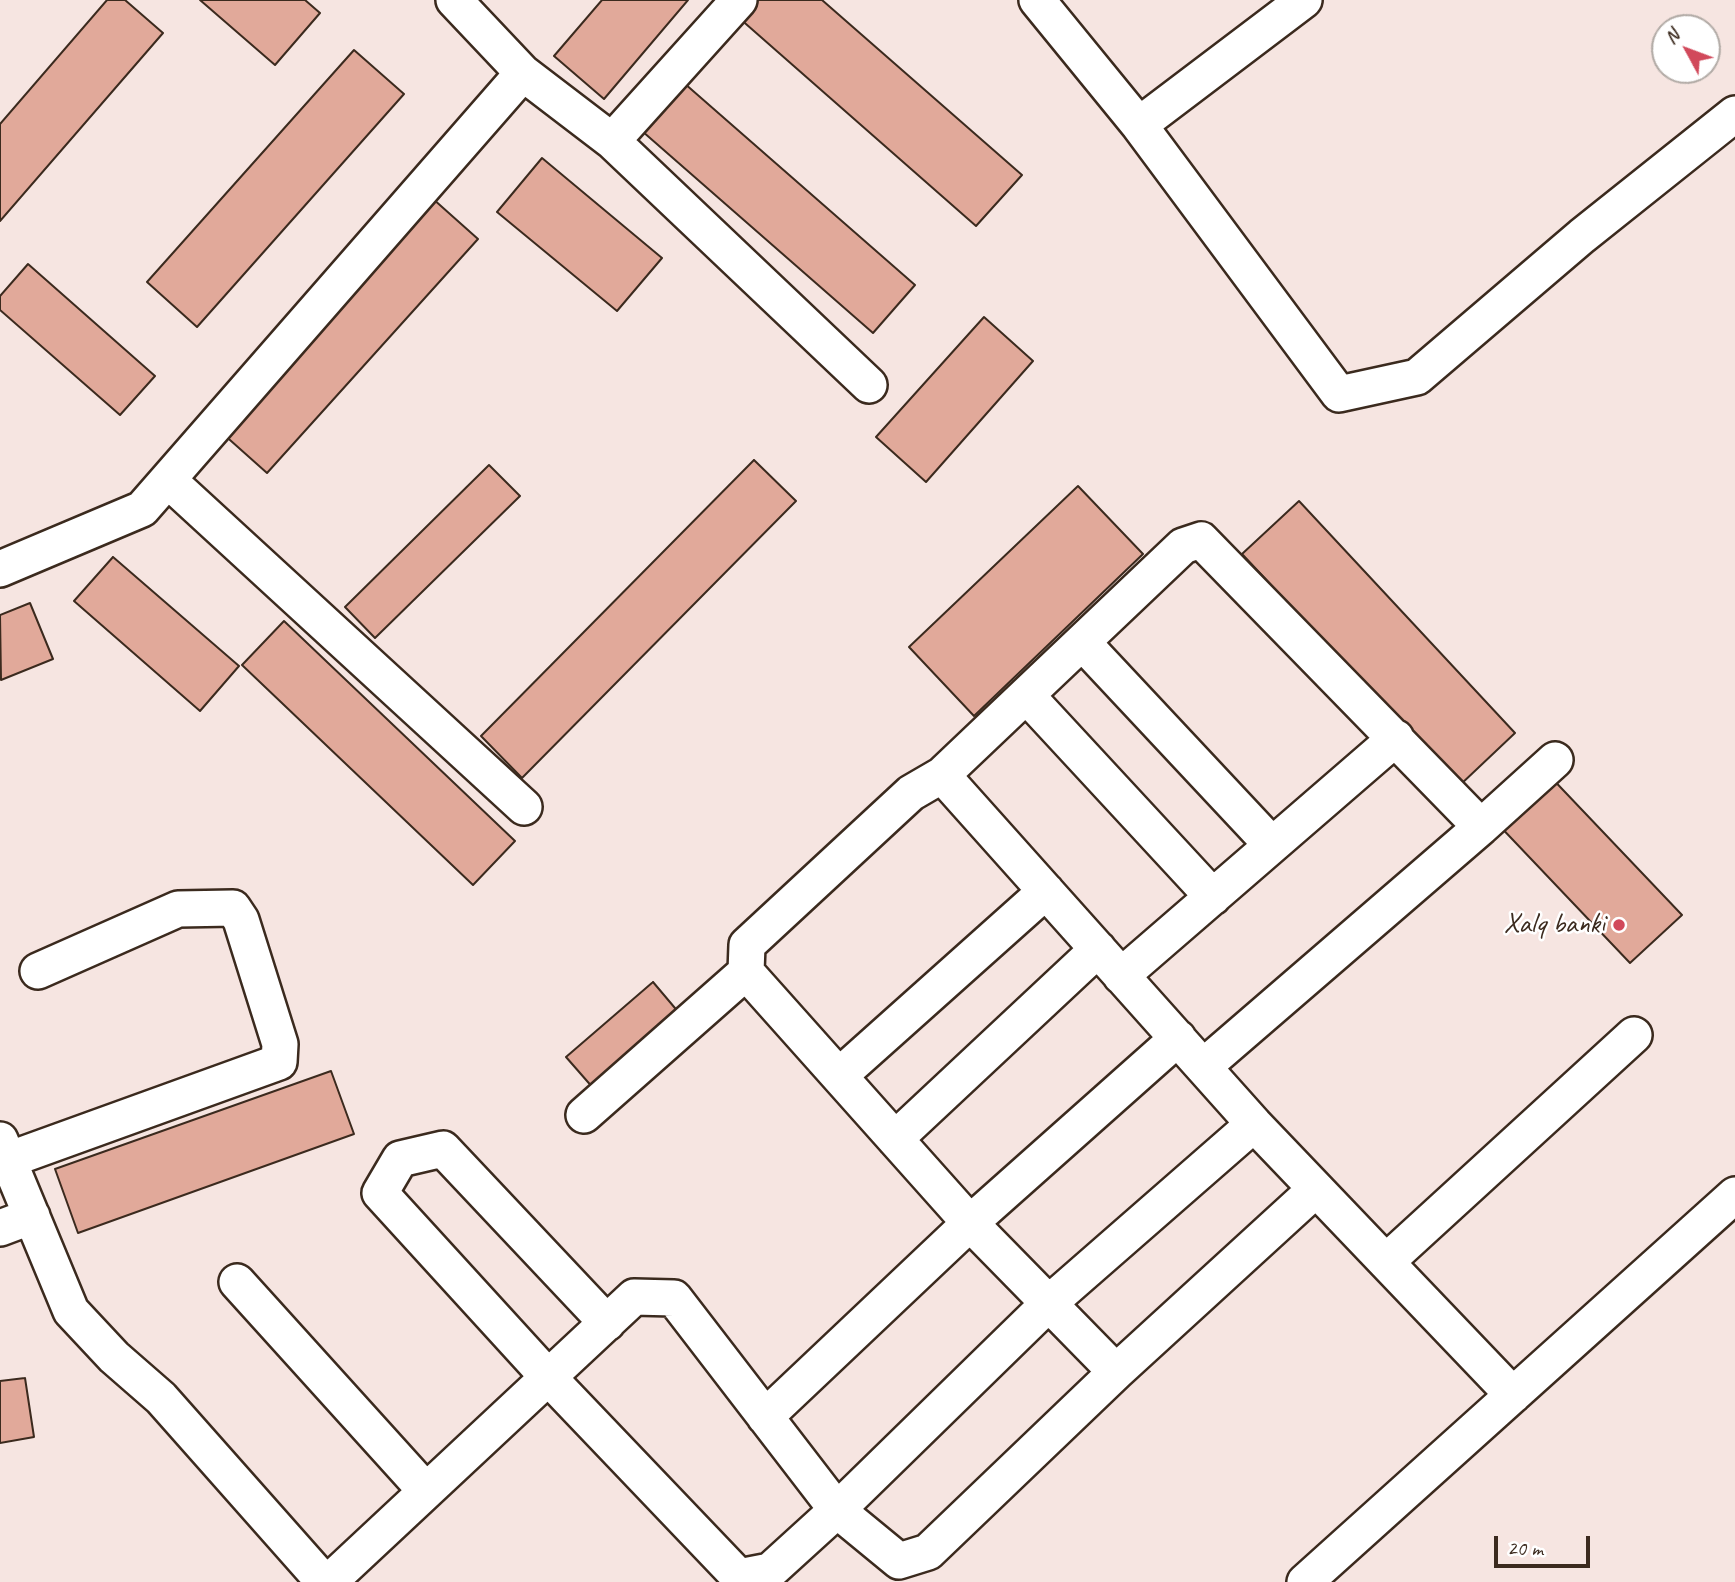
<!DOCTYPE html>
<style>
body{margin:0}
#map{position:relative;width:1735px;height:1582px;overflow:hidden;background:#f6e5e1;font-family:Caveat,sans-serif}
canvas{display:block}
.north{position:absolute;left:1651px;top:14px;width:70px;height:70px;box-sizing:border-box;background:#fff;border:2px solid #b1aaa5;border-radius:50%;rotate:311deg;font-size:19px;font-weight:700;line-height:28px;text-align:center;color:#3b2a1e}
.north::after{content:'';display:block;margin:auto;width:24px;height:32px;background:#d1495b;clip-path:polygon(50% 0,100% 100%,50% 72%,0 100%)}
.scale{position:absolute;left:1494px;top:1536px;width:96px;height:32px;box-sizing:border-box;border:4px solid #3b2a1e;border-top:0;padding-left:9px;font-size:21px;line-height:24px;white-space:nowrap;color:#3b2a1e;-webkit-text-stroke:5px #fff;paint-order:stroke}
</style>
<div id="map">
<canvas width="1735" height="1582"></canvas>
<div class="north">N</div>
<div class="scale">20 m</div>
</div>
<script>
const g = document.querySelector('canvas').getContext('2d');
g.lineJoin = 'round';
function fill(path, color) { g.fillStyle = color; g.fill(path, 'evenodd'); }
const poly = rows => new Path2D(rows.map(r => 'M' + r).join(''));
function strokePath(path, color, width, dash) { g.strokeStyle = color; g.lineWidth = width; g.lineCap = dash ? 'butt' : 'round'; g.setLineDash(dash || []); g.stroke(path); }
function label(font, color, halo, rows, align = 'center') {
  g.font = font + ' Caveat,sans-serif'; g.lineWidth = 5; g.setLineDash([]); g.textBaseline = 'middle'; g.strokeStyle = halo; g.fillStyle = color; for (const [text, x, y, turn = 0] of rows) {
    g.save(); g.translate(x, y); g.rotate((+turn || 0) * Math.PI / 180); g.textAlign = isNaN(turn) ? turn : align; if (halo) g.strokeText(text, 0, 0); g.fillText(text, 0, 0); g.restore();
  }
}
const building = poly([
 [107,0,125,0,163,33,0,221,0,124,107,0],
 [200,0,305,0,320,13,275,65,200,0],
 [602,0,688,0,604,99,554,56,602,0],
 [753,0,822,0,1022,175,976,226,738,17,753,0],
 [354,50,404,94,197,327,147,282,354,50],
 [684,83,915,285,873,333,642,131,684,83],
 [542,158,662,258,617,311,497,212,542,158],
 [432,198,478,239,267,473,221,432,432,198],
 [28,264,155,376,120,415,0,310,0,296,28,264],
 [984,317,1033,361,926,482,876,437,984,317],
 [754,460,796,501,522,778,481,736,754,460],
 [489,465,520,496,375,638,345,607,489,465],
 [1078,486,1143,554,974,716,909,647,1078,486],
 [1299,501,1515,733,1459,786,1242,554,1299,501],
 [113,557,239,666,200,711,74,601,113,557],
 [30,603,53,659,1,680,0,615,30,603],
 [284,621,515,841,473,885,242,665,284,621],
 [1545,771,1682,915,1630,963,1494,820,1545,771],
 [653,982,680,1014,594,1089,566,1057,653,982],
 [331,1071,354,1134,78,1233,55,1169,331,1071],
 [25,1378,34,1437,0,1443,0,1381,25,1378]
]);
fill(building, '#e1a99a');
strokePath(building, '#3b2a1e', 2);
const minor = poly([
 [454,0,523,73,612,141,869,385],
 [1037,0,1139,125,1339,394,1417,377,1582,236,1735,114],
 [1139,125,1304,0],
 [612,141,739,0],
 [168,480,524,807],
 [0,569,142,509,523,73],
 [1082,642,1272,845],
 [1026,695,1213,897],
 [942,775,1254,1124,1513,1395],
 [1121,976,1396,738],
 [1203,1067,1481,827,1555,760],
 [839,1076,1046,891],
 [584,1115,746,972],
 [895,1139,1098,949],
 [0,1140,71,1311,114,1357,161,1398,324,1582],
 [8,1160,279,1062,280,1044,241,920,233,908,178,909,38,971],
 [0,1228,32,1216],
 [1386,1262,1634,1035],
 [237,1282,426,1491],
 [607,1323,443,1149,400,1159,380,1193,548,1377,739,1577,770,1571,837,1510,899,1561,928,1552,1116,1372,1316,1189],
 [1116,1372,970,1223,746,972,747,945,911,793,942,775,1183,546,1201,540,1481,827],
 [765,1417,970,1223,1178,1038],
 [329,1582,634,1297,674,1298,837,1510,1048,1304,1254,1124],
 [1305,1582,1735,1195]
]);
strokePath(minor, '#3b2a1e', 40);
strokePath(minor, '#fff', 35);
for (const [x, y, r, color] of [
 [1619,925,7,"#d1495b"]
]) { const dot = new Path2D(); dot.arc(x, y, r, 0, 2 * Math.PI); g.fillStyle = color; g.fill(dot); strokePath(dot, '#fff', 2.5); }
label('28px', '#3b2a1e', '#fff', [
 ["Xalq banki",1605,925]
], 'right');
</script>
